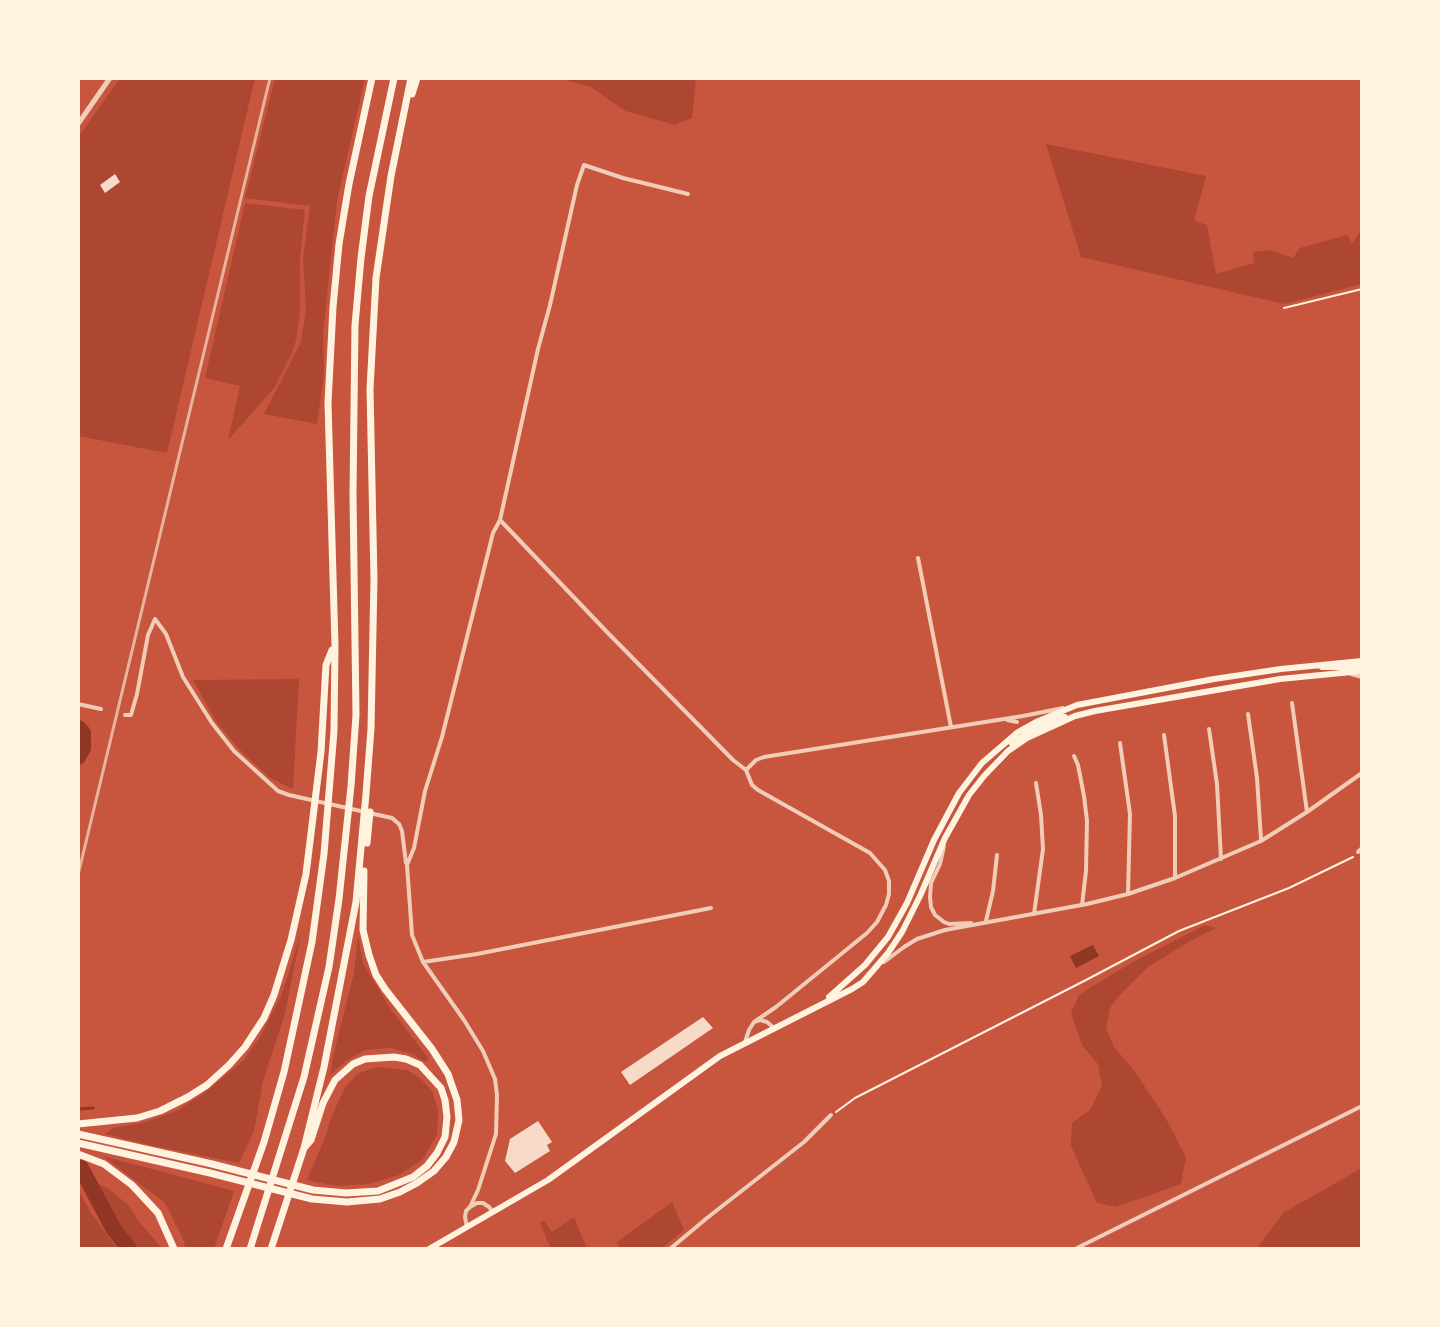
<!DOCTYPE html>
<style>
body{margin:0}
#map{position:relative;width:1440px;height:1327px;overflow:hidden;background:#c8553d;font-family:"Open Sans",sans-serif}
canvas{display:block}
.frame{position:absolute;inset:0;border:80px solid #fff3e0;pointer-events:none}
</style>
<div id="map">
<canvas width="1440" height="1327"></canvas>
<div class="frame"></div>
</div>
<script>
const g = document.querySelector('canvas').getContext('2d');
g.lineJoin = 'round';
function fill(path, color) { g.fillStyle = color; g.fill(path, 'evenodd'); }
const poly = rows => new Path2D(rows.map(r => 'M' + r).join(''));
function strokePath(path, color, width, dash) { g.strokeStyle = color; g.lineWidth = width; g.lineCap = dash ? 'butt' : 'round'; g.setLineDash(dash || []); g.stroke(path); }
fill(poly([
 [120,78,255,78,167,453,78,436,78,138],
 [275,78,365,78,337,201,323,334,324,374,317,424,264,414,301,342,306,310,303,259,310,206,245,198],
 [558,78,696,78,692,118,675,125,625,111,591,87],
 [1046,144,1206,176,1194,221,1207,225,1216,274,1254,263,1253,252,1269,250,1293,258,1300,248,1347,235,1352,244,1362,229,1362,284,1284,304,1081,257],
 [245,203,305,210,300,259,300,311,296,340,292,353,275,387,228,440,240,386,205,378],
 [299,679,293,789,270,778,240,750,216,721,193,680],
 [1205,925,1216,928,1192,940,1148,967,1118,997,1110,1008,1106,1029,1114,1047,1133,1069,1165,1117,1186,1157,1181,1184,1116,1207,1097,1203,1071,1146,1072,1123,1090,1110,1102,1086,1098,1064,1082,1045,1071,1013,1079,995,1091,987,1133,962],
 [301,933,285,1014,263,1081,254,1131,239,1163,149,1145,105,1134,113,1128,142,1123,176,1111,204,1093,244,1060,260,1037,282,994],
 [358,936,363,963,390,1008,429,1059,425,1062,412,1054,390,1048,365,1050,346,1061,330,1075,333,1057,354,973],
 [376,1067,407,1070,421,1079,432,1091,438,1109,437,1135,422,1160,399,1175,369,1184,337,1186,307,1180,326,1135,331,1118,345,1087,357,1074],
 [103,1156,234,1191,214,1249,185,1249,184,1241,165,1203],
 [1362,1168,1362,1249,1255,1249,1258,1247,1283,1213],
 [93,1182,108,1188,128,1205,140,1223,163,1249,135,1249,115,1224],
 [78,1189,91,1213,118,1249,78,1249],
 [672,1202,684,1230,661,1249,620,1249,617,1242],
 [574,1217,587,1249,551,1249,540,1223,544,1220,552,1232]
]), '#ae4732');
fill(poly([
 [1093,945,1099,956,1076,968,1070,956]
]), '#8f3625');
strokePath(poly([
 [78,1109,93,1108]
]), '#8f3625', 3);
strokePath(poly([
 [78,728,83,733,83,748,78,757],
 [81,1168,113,1228,129,1249]
]), '#8f3625', 16);
fill(poly([
 [115,174,120,182,105,193,100,185],
 [703,1017,713,1028,630,1085,621,1072],
 [538,1121,552,1142,547,1145,550,1151,515,1173,505,1161,510,1139]
]), '#f7dbc8');
strokePath(poly([
 [1284,308,1362,289],
 [836,1112,855,1098,1086,980,1179,931,1289,888,1353,857]
]), '#fff3e0', 2);
strokePath(poly([
 [500,520,607,632,733,760,746,770,752,785,758,790,870,853,885,870,889,881,889,894,886,905,877,922,867,933,776,1007,754,1022],
 [918,558,951,727],
 [1351,674,1362,677],
 [1292,703,1307,812],
 [78,704,101,709],
 [1248,714,1257,778,1261,839],
 [125,715,131,715,137,694,148,635,155,619,166,634,183,677,212,723,234,751,278,791,289,795,392,818,399,824,402,831,406,863],
 [1007,720,1017,722],
 [1209,729,1217,784,1221,859],
 [1164,735,1175,816,1175,878],
 [1120,743,1130,814,1128,894],
 [1074,756,1078,765,1084,796,1087,821,1086,871,1082,905],
 [746,770,756,760,764,757,1023,716,1063,708],
 [944,846,940,864,931,883,930,897,931,907,935,915,944,922,949,924,971,923],
 [1358,852,1362,848],
 [1034,914,1043,849,1041,815,1036,783],
 [986,921,993,891,997,855],
 [423,962,477,954,711,908],
 [884,962,904,947,917,939,945,930,1087,904,1128,894,1175,878,1261,841,1307,812,1362,773],
 [745,1042,749,1030,754,1022,760,1020,767,1022,774,1028],
 [470,1207,478,1190,496,1134,497,1095,495,1079,483,1051,464,1020,423,962,412,935,407,865,414,848,425,791,442,737,493,533,500,520,538,349,550,305,577,185,584,165,623,178,688,194],
 [467,1227,465,1217,466,1211,470,1207,477,1203,483,1203,489,1207,493,1212],
 [670,1249,707,1218,804,1142,831,1115],
 [1075,1249,1362,1106]
]), '#f1ccb7', 4);
strokePath(poly([
 [78,124,110,78]
]), '#f1ccb7', 5);
strokePath(poly([
 [1322,667,1362,667],
 [1012,744,1033,729,1057,718,1065,717],
 [829,997,865,965,888,937,907,903,934,840,959,793,982,763,1018,732,1036,722,1077,705,1214,679,1281,669,1362,661],
 [429,1249,548,1180,720,1056,852,989,863,982,888,953,902,932,920,896,945,838,969,795,984,776,1008,751,1027,738,1075,716,1095,711,1280,679,1362,671]
]), '#fff3e0', 6);
strokePath(poly([
 [412,94,417,78],
 [367,843,370,812],
 [78,1124,137,1118,160,1111,188,1097,207,1085,229,1065,245,1047,264,1018,274,995,291,940,306,874,321,752,326,665,332,650],
 [78,1134,212,1164,313,1190,346,1193,378,1191,413,1177,427,1166,437,1153,445,1137,447,1117,445,1100,441,1088,420,1065,406,1059,394,1057,365,1059,353,1064,335,1080,323,1103,311,1140,305,1147],
 [78,1143,210,1173,312,1199,347,1202,380,1199,400,1192,417,1183,434,1171,446,1157,454,1142,459,1120,457,1100,448,1074,432,1049,385,989,376,975,369,955,363,930,364,871],
 [78,1154,104,1164,132,1185,158,1213,174,1249],
 [226,1249,264,1142,284,1072,312,942,324,854,334,731,335,645,328,403,333,307,339,244,349,184,372,78],
 [250,1249,304,1077,329,967,339,899,351,786,356,715,353,494,355,325,361,258,369,196,394,78],
 [271,1249,304,1148,324,1067,356,902,366,794,371,729,374,579,370,389,376,278,391,176,411,78]
]), '#fff3e0', 7);
strokePath(poly([
 [78,875,270,78]
]), '#e9b49f', 3);
</script>
